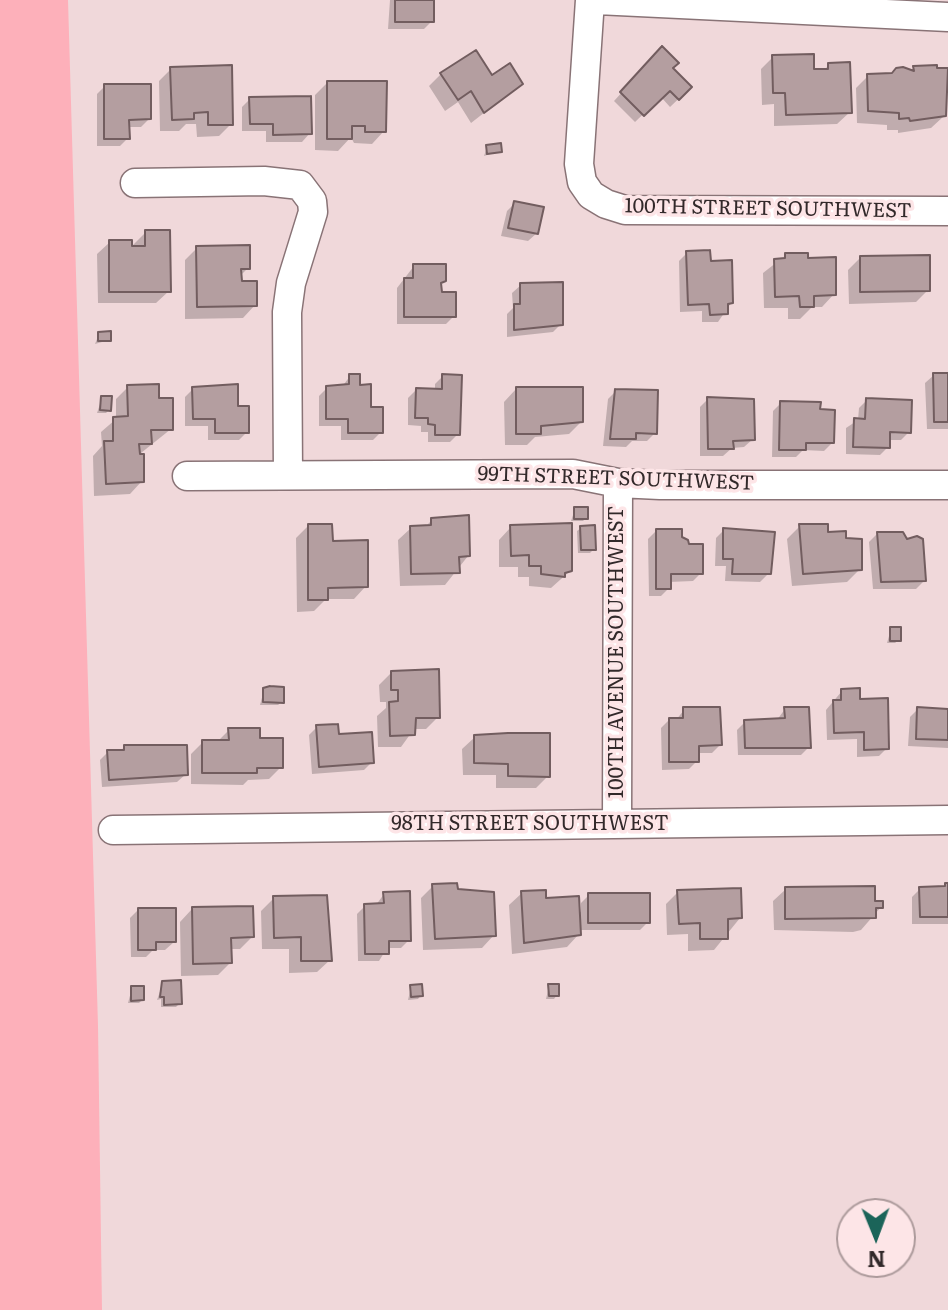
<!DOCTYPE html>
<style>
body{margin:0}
#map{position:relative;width:948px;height:1310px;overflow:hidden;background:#f0d8da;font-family:Literata,serif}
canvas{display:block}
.north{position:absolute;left:836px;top:1198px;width:80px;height:80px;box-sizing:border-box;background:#fde5e7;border:2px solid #ac9a9b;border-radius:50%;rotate:179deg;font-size:22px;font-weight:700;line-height:32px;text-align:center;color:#32292a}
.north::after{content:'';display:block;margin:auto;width:28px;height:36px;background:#1b6459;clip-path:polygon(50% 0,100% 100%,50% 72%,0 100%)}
</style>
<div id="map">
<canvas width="948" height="1310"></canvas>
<div class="north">N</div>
</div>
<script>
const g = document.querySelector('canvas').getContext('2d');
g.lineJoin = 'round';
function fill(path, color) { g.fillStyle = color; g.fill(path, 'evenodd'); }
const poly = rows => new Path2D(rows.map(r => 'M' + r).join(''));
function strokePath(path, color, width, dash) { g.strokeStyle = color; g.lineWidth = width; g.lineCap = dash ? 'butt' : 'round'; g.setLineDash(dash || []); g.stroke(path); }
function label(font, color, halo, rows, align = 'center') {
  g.font = font + ' Literata,serif'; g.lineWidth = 7; g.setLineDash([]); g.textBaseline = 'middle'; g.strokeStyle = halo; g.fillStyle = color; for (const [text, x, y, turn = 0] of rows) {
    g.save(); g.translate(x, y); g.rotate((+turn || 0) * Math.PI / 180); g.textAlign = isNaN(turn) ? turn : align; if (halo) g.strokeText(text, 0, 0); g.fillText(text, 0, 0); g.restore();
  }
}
fill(poly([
 [0,0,68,0,98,1026,102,1310,0,1310]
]), '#fdb0ba');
fill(poly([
 [390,0,432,0,432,21,424,29,388,29],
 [654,57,690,88,670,107,661,97,635,122,614,101],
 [773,57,812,71,823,71,829,65,850,112,837,124,774,126,774,104,762,105,761,69],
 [914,68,948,70,948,82,943,87,944,116,931,128,898,133,898,130,887,130,887,125,857,123,856,88,868,76,910,72],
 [171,69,231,124,219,136,197,137,196,124,186,124,179,131,160,131,159,81],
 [441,74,491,78,521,84,471,123,458,102,445,111,429,86],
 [328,82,384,131,372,144,354,143,351,137,338,151,315,150,315,95],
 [105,86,149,119,141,127,127,127,128,138,120,146,97,146,97,94],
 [250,99,310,133,302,142,266,142,266,131,242,131,242,107],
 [487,147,500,151,484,156],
 [515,203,537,233,528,241,501,236,507,211],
 [146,232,169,291,156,303,98,303,97,254,110,242,130,248],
 [197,248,248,268,240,276,240,283,255,305,243,318,185,319,185,260],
 [687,253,709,263,731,303,718,322,702,322,702,311,680,312,679,261],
 [786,255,806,260,834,294,822,307,812,307,800,319,788,319,788,308,764,308,763,273],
 [860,258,928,290,916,302,849,304,848,270],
 [414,266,444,280,439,285,440,294,454,316,446,324,397,324,397,288],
 [521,285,561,324,553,332,507,337,507,314,513,308,512,293],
 [99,334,109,340,95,344],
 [934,375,948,375,948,429,927,429,925,383],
 [350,376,381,432,373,440,341,440,341,426,319,426,319,396,327,388,342,387],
 [443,376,458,434,450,442,428,442,428,432,421,432,421,426,408,425,408,398,416,390,435,390,435,384],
 [128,387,157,400,171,429,136,457,142,481,130,494,94,496,93,456,102,446,101,432,116,419,116,399],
 [193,389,236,408,247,432,239,440,208,440,208,426,185,426,185,397],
 [516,389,581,422,569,434,535,437,527,445,505,445,504,402],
 [616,391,655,433,647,441,632,441,626,447,603,446,608,399],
 [102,398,109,410,106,413,97,413],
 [708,399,753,439,744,447,732,448,723,456,700,456,700,407],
 [867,400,909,432,901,440,888,440,888,447,880,455,846,454,846,428,858,420,859,408],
 [781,403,818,411,832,443,824,451,803,450,796,457,772,457,773,411],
 [575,509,586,518,583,521,571,521],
 [432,520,468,556,445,585,400,586,398,540,411,528,425,527],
 [308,526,366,586,354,599,326,599,314,611,297,612,296,538],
 [800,526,844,540,860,569,847,582,792,586,787,539],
 [511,527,570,571,551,588,529,586,529,577,518,577,518,567,499,567,499,540],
 [581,528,594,549,590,553,578,553,577,531],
 [724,530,769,573,760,582,725,581,726,566,715,566,716,538],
 [656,531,682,542,701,573,693,581,669,582,669,588,661,596,649,596,648,539],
 [877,534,924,581,916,589,873,589,869,542],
 [891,629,899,640,895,643,887,643],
 [391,673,438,717,426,729,414,729,401,747,378,747,377,716,386,708,386,702,380,702,379,685],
 [264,690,282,702,278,705,260,705],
 [842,691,858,701,887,748,879,756,857,757,857,739,827,740,826,710],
 [785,709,809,747,801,755,738,755,737,730,745,722,777,720],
 [918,709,948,711,948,748,908,746,910,717],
 [684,710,720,745,712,753,697,753,697,761,689,769,662,770,661,728,669,720,676,720],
 [317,727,337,736,372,762,364,770,312,774,309,735],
 [229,730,258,740,281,767,269,779,248,780,243,785,191,784,191,754,203,742,217,742],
 [475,737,548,776,536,788,496,788,496,775,463,775,462,749],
 [124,747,186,774,177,782,102,787,100,760,108,752,120,752],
 [433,886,456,891,494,935,482,948,423,950,421,898],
 [948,886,948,924,912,924,912,897,920,889],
 [786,889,873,904,881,907,861,930,853,932,774,930,773,901],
 [678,892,740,918,714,950,688,951,688,934,667,935,666,904],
 [522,893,578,912,581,912,581,903,589,895,648,922,640,930,579,930,579,934,567,947,512,954,509,905],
 [384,894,409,940,401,948,387,948,379,961,358,961,357,914,365,906,376,905],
 [274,898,330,960,317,972,289,973,289,949,262,949,261,911],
 [192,909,252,937,240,949,230,949,230,963,218,975,181,976,180,922],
 [138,910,174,942,165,950,153,950,146,957,131,957,130,918],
 [163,983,180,1003,176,1007,161,1007,161,999,157,1000],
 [549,986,557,995,554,999,546,999],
 [411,987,421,995,418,999,408,1000],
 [132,988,142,1000,139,1003,128,1003]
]), '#0003');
const building = poly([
 [395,0,434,0,434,22,395,22,395,0],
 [662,46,679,63,673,68,692,87,679,100,670,91,644,116,620,92,662,46],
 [476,50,492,75,510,63,523,84,484,113,471,91,458,100,440,73,476,50],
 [814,54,814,69,828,69,828,63,850,62,852,113,786,115,785,93,773,93,772,55,814,54],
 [232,65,233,125,208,125,208,112,194,113,194,119,172,120,170,67,232,65],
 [937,65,937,68,948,68,946,116,910,121,909,118,899,119,899,113,868,111,867,74,892,73,896,68,903,67,914,71,913,66,937,65],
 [327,81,387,81,386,132,365,132,365,126,352,126,352,139,327,139,327,81],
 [104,84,151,84,151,119,129,120,130,139,104,139,104,84],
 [311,96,312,134,273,135,273,124,250,124,249,97,311,96],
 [501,143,502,152,487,154,486,145,501,143],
 [514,201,544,207,538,234,508,228,514,201],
 [145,230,170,230,171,292,109,292,109,240,132,240,132,246,145,246,145,230],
 [250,245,250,269,241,269,242,281,257,281,257,306,197,307,196,246,250,245],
 [710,250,711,261,732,260,733,303,728,304,728,314,710,315,709,304,688,305,686,251,710,250],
 [785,253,808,253,808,258,836,257,836,295,814,296,814,307,800,307,799,296,775,297,774,259,785,258,785,253],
 [930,255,930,291,860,292,860,256,930,255],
 [413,264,446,264,446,281,441,283,442,292,456,292,456,317,404,317,404,278,413,278,413,264],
 [563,282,563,325,514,330,514,304,520,304,520,283,563,282],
 [111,331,111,341,98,341,98,332,111,331],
 [933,373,948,373,948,422,934,422,933,373],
 [349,374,360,374,360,385,371,384,371,407,383,407,383,433,348,433,348,419,326,419,326,386,349,384,349,374],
 [442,374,462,375,460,435,435,435,435,425,428,424,428,418,415,418,416,388,442,389,442,374],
 [159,384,159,398,173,398,173,430,151,430,152,444,139,444,140,454,144,454,144,482,106,484,104,441,113,441,113,417,128,416,127,385,159,384],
 [238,384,238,406,249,406,249,433,215,433,215,419,193,419,192,387,238,384],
 [516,387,583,387,583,422,541,426,541,434,516,434,516,387],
 [615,389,658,390,657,434,636,433,636,439,610,439,615,389],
 [101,396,112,396,111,411,100,410,101,396],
 [707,397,754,399,755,440,733,441,734,449,708,449,707,397],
 [866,398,912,400,911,433,890,432,890,448,853,447,854,418,865,419,866,398],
 [780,401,821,402,820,409,835,410,834,443,806,443,806,450,779,450,780,401],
 [574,507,588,507,588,519,574,519,574,507],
 [469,515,470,556,459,557,460,573,411,574,410,526,431,525,431,518,469,515],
 [572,523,572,571,565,573,565,577,541,574,541,566,529,566,529,555,511,556,510,525,572,523],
 [308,524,332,524,333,541,368,540,368,587,328,588,328,600,308,600,308,524],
 [799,524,828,524,828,532,846,531,846,538,862,539,862,570,803,574,799,524],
 [595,525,596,550,581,550,580,526,595,525],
 [723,528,775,532,771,574,732,574,733,559,723,559,723,528],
 [656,529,682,529,682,537,688,540,689,544,703,544,703,574,671,574,671,589,656,589,656,529],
 [877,532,903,532,907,539,917,536,923,539,926,581,881,582,877,532],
 [890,627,901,627,901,641,890,641,890,627],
 [439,669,440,718,416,718,415,735,390,736,389,702,398,701,398,690,391,690,391,671,439,669],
 [270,686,284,687,284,703,263,702,263,688,270,686],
 [860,688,860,699,888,698,889,749,864,750,864,732,834,733,833,700,841,700,841,689,860,688],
 [683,707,720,707,722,745,699,746,699,762,669,762,669,718,683,718,683,707],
 [784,707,809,707,811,748,745,748,744,720,785,718,784,707],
 [917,707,948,709,948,740,916,739,917,707],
 [338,724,339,734,372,732,374,763,319,767,316,725,338,724],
 [228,728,260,728,260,738,283,738,283,768,257,768,257,773,202,773,202,740,229,740,228,728],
 [508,733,550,733,550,777,508,776,508,764,474,763,474,735,508,733],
 [124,745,187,745,188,775,109,780,107,750,124,750,124,745],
 [457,883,458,889,494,892,496,936,435,939,432,884,457,883],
 [945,883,948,883,948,917,920,917,919,887,945,886,945,883],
 [875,886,875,901,883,901,883,908,876,908,876,918,785,919,785,887,875,886],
 [741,888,742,918,728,919,728,939,700,939,700,923,679,924,677,890,741,888],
 [546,890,546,898,579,896,581,935,524,943,521,891,546,890],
 [410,891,411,941,389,941,389,954,365,954,364,904,384,903,383,892,410,891],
 [588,893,650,893,650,923,588,923,588,893],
 [327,895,332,961,301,961,301,937,274,938,273,896,327,895],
 [253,906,254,937,231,938,232,963,193,964,192,907,253,906],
 [138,908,176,908,176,942,156,942,156,950,138,950,138,908],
 [181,980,182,1004,164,1005,164,997,160,997,162,981,181,980],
 [422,984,423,996,411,997,410,985,422,984],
 [548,984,559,984,559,996,549,996,548,984],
 [131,986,144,986,144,1000,131,1001,131,986]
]);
fill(building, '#b49ea0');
strokePath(building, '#725d5f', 2);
const minor = poly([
 [590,0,579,164,582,182,591,195,606,204,625,210,948,211],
 [597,0,948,17],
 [135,183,264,181,300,185,312,201,313,212,291,283,287,312,288,475],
 [187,476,573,474,618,483,660,485,948,485],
 [617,821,618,483],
 [113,830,948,820]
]);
strokePath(minor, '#897376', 31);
strokePath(minor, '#fff', 28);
label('20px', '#32292a', '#fde5e7', [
 ["100TH STREET SOUTHWEST",768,209,1],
 ["99TH STREET SOUTHWEST",616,479,2],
 ["100TH AVENUE SOUTHWEST",617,652,-90],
 ["98TH STREET SOUTHWEST",530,824]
]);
</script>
